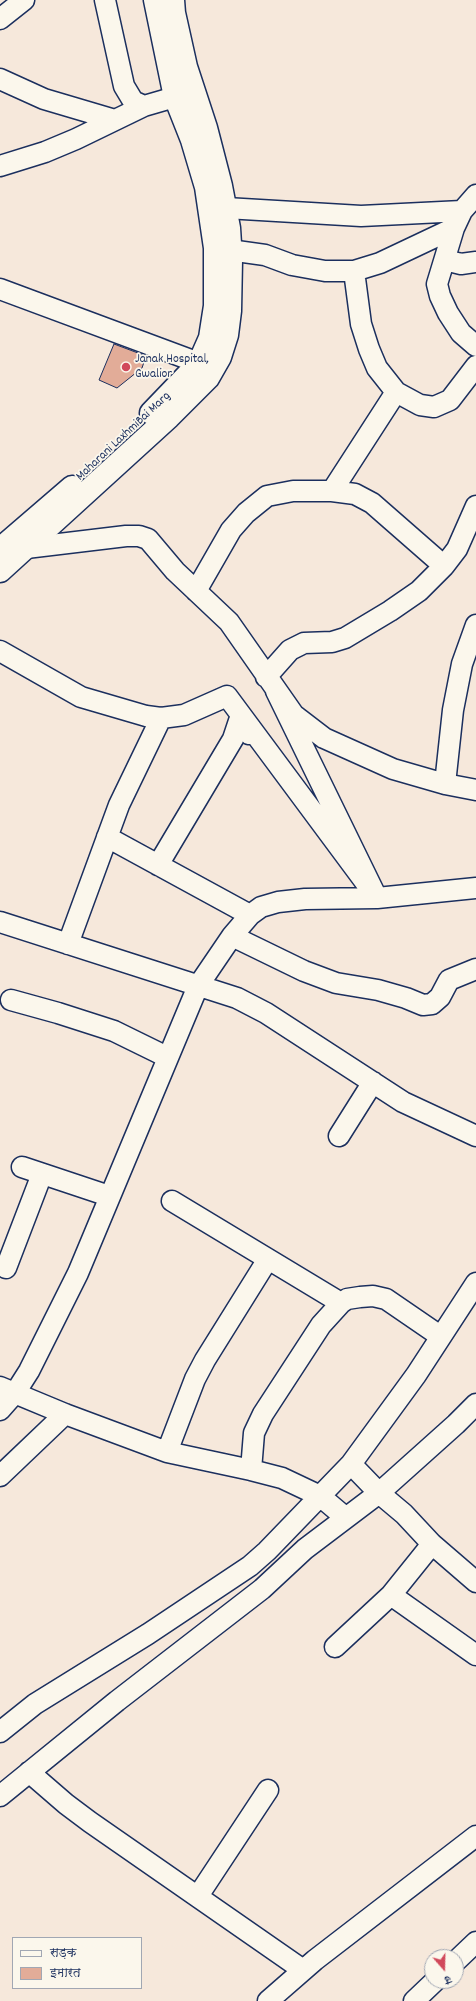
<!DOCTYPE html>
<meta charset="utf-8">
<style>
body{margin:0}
#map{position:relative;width:476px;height:2001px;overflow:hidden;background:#f6e8db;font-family:Dekko,"Playpen Sans Deva",sans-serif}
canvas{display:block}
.legend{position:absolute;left:12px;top:1937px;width:130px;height:52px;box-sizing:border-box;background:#fbf7ec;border:1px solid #a1a7b3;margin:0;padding:5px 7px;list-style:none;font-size:12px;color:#1b2f5e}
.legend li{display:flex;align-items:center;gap:8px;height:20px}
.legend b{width:20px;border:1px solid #a1a7b3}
.north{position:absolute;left:424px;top:1949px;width:40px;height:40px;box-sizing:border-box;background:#fbf7ec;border:1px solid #a1a7b3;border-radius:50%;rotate:160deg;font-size:11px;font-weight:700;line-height:16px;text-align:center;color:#1b2f5e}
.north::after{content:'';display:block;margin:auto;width:14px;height:18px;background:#d1495b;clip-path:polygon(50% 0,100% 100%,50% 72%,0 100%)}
</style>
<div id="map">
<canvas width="476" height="2001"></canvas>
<ul class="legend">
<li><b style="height:5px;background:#fbf7ec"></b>सड़क</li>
<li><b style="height:11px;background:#e2ac98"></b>इमारत</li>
</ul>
<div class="north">उ</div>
</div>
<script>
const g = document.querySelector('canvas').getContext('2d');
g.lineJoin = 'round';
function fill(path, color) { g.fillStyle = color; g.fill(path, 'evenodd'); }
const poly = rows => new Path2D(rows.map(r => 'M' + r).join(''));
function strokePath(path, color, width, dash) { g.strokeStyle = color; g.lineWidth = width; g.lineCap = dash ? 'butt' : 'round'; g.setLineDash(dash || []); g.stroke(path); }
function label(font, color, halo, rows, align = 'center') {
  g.font = font + ' Dekko,sans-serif'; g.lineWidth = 3.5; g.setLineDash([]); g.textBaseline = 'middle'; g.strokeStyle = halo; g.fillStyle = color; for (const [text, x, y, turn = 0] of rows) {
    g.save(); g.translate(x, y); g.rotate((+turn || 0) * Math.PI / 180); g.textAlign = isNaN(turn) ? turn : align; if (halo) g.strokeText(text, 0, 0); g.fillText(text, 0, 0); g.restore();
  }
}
const building = poly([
 [114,344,146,356,142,368,117,388,99,380,114,344]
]);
fill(building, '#e2ac98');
strokePath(building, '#1b2f5e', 1);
const minor = poly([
 [105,0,124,86,133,101,144,106,175,97],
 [0,19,24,0],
 [0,79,44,99,115,120],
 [0,166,45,152,76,139,144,106],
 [476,195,462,211,454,228,437,284,440,296,448,313,461,333,476,346],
 [226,208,361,216,462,211],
 [215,248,265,255,292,265,325,271,354,271,380,263,454,228],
 [445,260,461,264,476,262],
 [354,271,361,324,369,349,377,368,396,392,420,405,434,407,450,400,476,366],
 [0,289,199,363],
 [332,491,396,392],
 [26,548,126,536,139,536,148,539,175,571,229,622,294,715,324,738,393,769,445,784,476,790],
 [196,591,231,530,246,513,267,496,293,491,332,491,355,494,372,503,444,566],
 [0,651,81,697,146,716,161,718,184,715,227,696,377,898,276,691],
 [266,677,290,650,304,643,332,642,345,638,390,611,419,591,444,566,457,549,476,506],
 [445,784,453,710,462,664,476,625],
 [107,837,250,915],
 [158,865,233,739,239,721,249,734],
 [0,922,237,998,266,1013,403,1102,476,1136],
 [232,936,304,971,336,983,378,990,406,998,423,1005,432,1004,440,997,449,980,476,969],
 [68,944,119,805,161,718],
 [11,1000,58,1013,114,1031,167,1057],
 [339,1136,373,1082],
 [22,1167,109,1196],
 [172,1201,341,1303],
 [6,1268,42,1174],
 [0,1387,65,1414,167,1452,251,1470,282,1478,320,1496,346,1518],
 [0,1410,15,1393,29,1371,78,1273,198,986,232,936,250,915,261,907,278,902,305,899,377,898,476,888],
 [167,1452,195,1379,205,1360,268,1259],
 [351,1464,379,1493,404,1514,432,1544,476,1582],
 [251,1470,254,1433,263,1414,321,1325,341,1303,347,1299,360,1297,373,1296,386,1299,440,1336],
 [0,1476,65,1414],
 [391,1595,476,1655],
 [335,1647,391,1595,432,1544],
 [0,1732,35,1704,148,1634,250,1566,267,1551,351,1464,416,1375,476,1283],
 [29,1772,66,1804,90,1822,303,1970],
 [0,1796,117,1701,262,1589,305,1549,379,1493,456,1424,476,1404],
 [198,1896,268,1790],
 [456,1961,476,1942],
 [268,2001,315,1960,476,1836],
 [414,2001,435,1981]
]);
const major = poly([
 [151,413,199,363,210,338,215,306,215,248,206,187,192,140,175,97,155,0],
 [0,549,72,487],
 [0,571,169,417,208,378,220,357,227,335,230,311,231,260,229,228,221,186,206,128,186,67,174,13,173,0]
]);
strokePath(minor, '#1b2f5e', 23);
strokePath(major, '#1b2f5e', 25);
strokePath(minor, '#fbf7ec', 20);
strokePath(major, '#fbf7ec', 22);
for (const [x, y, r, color] of [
 [126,367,5,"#d1495b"]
]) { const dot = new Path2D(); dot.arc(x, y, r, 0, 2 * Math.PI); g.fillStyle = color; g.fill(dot); strokePath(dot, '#fbf7ec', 1.5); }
label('13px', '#1b2f5e', '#fbf7ec', [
 ["Janak Hospital,",135,360],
 ["Gwalior",135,375]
], 'left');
label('13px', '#1b2f5e', '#fbf7ec', [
 ["Maharani LaxhmiBai Marg",124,437,-43]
]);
</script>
